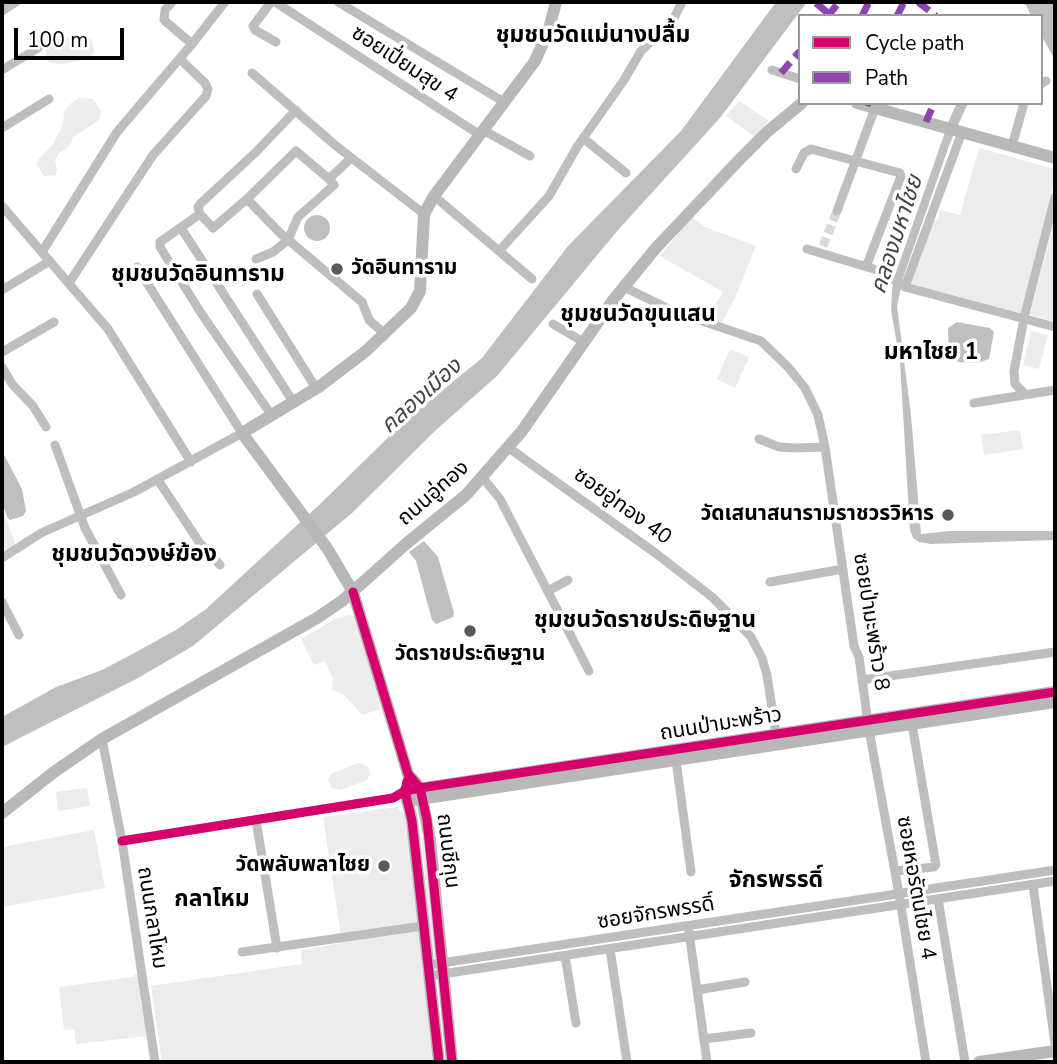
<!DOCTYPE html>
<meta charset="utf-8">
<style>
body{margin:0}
#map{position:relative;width:1057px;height:1064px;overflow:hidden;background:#fff;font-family:"Nunito Sans",sans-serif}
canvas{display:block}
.frame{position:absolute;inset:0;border:4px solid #000;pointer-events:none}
.legend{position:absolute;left:798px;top:14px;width:245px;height:91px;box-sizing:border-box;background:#fff;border:2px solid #999;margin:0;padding:9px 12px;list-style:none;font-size:21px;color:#000}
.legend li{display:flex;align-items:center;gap:14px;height:35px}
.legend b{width:35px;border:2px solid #999}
.scale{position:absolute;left:14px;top:28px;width:110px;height:32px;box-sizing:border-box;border:4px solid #000;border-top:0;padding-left:9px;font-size:21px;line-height:24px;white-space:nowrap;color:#000;-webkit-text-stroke:5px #fff;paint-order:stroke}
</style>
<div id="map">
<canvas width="1057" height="1064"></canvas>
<div class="frame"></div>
<ul class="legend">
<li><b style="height:9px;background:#d6006c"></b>Cycle path</li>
<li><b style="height:9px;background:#8e44ad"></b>Path</li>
</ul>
<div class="scale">100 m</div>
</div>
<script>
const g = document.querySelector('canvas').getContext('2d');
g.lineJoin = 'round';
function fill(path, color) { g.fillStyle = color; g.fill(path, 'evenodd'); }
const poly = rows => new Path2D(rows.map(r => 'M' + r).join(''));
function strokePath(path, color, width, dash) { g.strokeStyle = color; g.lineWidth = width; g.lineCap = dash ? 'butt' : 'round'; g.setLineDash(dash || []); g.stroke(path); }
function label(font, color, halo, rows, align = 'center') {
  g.font = font + ' "Nunito Sans","Noto Sans Thai",sans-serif'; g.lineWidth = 7; g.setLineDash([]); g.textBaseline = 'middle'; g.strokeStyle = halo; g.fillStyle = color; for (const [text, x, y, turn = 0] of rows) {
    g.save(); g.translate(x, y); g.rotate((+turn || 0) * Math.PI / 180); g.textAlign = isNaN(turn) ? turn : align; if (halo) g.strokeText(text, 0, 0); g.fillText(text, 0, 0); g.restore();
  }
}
fill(poly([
 [82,36,91,39,94,49,93,54,88,59,62,64,51,63,47,60,45,46,49,40],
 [79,98,93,99,101,111,99,120,75,136,68,147,60,152,55,160,57,170,56,175,44,176,37,165,38,160,53,144,63,125,64,112,71,103],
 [739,101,769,121,754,136,726,116],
 [979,148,1055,169,1055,180,1021,313,911,284,933,222,938,219,940,210,960,215],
 [692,217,705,227,756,246,735,298,721,324,706,319,723,292,660,256],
 [1055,218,1055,322,1030,315],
 [1031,331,1048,335,1039,369,1023,365],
 [730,349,749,357,735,388,717,379],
 [1020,430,1023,449,984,455,981,435],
 [2,508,16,545,2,554],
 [349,615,356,617,376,684,380,709,362,715,344,695,332,690,333,679,325,661,314,665,301,639,335,619],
 [358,763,368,767,370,774,367,780,341,790,331,788,328,780,331,774],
 [87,788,90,806,58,811,56,792],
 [397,807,407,818,433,1062,162,1062,151,986,302,964,301,950,342,943,323,817],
 [94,830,105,888,2,907,2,847],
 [424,837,436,958,433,957,421,838],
 [138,974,147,1036,76,1044,74,1029,64,1030,59,987,133,977,134,975]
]), '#ececec');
fill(poly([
 [776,2,807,2,720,118,618,230,497,376,436,430,352,513,193,646,138,678,2,747,2,717,56,687,102,670,138,651,176,630,206,609,319,505,405,421,482,358,568,246,681,131],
 [1017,2,1055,2,1055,60,1041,35,1041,16,1031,16,1026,5],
 [957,103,968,103,950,143,903,278,897,306,911,415,921,534,950,531,1055,531,1055,540,931,544,919,542,913,538,910,530,900,362,891,310,892,290,895,275,950,118],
 '304 228a13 13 0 1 1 26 0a13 13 0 1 1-26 0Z',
 [957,322,990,328,994,332,989,359,977,363,958,362,949,358,948,328],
 [2,451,22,489,26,511,23,516,10,520,7,517,2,502],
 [424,541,438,557,454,613,453,617,436,624,432,620,416,561,409,552]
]), '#bfbfbf');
strokePath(poly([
 [823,246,837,211]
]), '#d9d9d9', 9, [9, 4.5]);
strokePath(poly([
 [271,2,253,26,255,30,276,42],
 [275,2,480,135],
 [338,2,504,102],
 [2,11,16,2],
 [192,44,225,2],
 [2,70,38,48],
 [772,70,800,79],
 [252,73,335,145,424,214],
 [1041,84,1046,81],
 [296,110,256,152,200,204,198,207,200,214,213,228,247,199,296,151,329,179,351,158],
 [2,128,49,99],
 [483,130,530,156],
 [583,138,626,173],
 [1012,146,1024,103],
 [796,169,804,153,811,149,900,173,901,176,866,267],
 [434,196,532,279],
 [247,199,280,233,362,302,369,320,385,334],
 [2,206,108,329,191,462],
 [837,211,875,108],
 [200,214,160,242,160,247,201,313,272,416],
 [181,228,294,403],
 [807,249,877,270,905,287,1055,327],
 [499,251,549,196,577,147,624,80,641,51,672,22,682,2],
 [42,252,117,132,192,44,164,20,165,10,172,2],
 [256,259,273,252,288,240,298,217,334,185,329,179],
 [69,283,153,155,206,96,208,89,205,83,180,59],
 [624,287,673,311,761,341,788,367,805,388,818,415,825,447,854,646,859,657,869,730,899,894,926,1062],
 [905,287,962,132],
 [2,290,50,261],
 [257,294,316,388],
 [553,324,585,343],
 [2,352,54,322],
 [2,367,12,384,33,406,46,427],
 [1025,394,1015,384,1014,371,1024,318,1055,197],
 [974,403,1055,390],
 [759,439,779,447,794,448,825,447],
 [55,445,85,528,121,595],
 [509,448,658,555,712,597,737,622,751,637,762,658,767,675,776,734],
 [483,478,500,499,589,671],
 [158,480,199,542,220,565],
 [2,558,41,533,134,492,242,433,137,267],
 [770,582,843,569],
 [548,591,568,580],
 [2,602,19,635],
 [862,680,1055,652],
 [102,739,122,841,155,1062],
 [676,760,691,872],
 [256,820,277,948],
 [122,841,393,798,405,791],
 [895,871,934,867,936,865,912,724],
 [1033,885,1055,1044],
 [938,899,965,1062],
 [689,932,707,1062],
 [610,949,627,1062],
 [242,952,423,926],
 [565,956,576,1023],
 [428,965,1055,870],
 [429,976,1055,881],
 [697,990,745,982],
 [704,1039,751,1033]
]), '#bebebe', 9);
strokePath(poly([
 [857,103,1055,158],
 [405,791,1055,692],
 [406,795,412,821,439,1062],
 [407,801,1055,702],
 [2,813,54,772,102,739,317,618,342,601,407,543,466,495,522,431,614,299,655,249,740,159,767,132,802,103],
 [452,1062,430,840,420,788,408,774,353,592,327,548,242,433,320,386,366,351,411,308,420,291,424,214,434,196,535,61,549,29,556,2],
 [979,1062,1055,1051]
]), '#b8b8b8', 12);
strokePath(poly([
 [918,2,936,16],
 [816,3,829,14],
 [828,16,839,2],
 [862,16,869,2],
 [897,16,904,2],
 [781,73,800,51],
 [867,106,868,103],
 [926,122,934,103]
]), '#8e44ad', 7, [14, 7]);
strokePath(poly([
 [353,592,408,774,420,788,427,820,452,1062],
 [407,781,405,791,412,821,439,1062],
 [122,841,393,798,405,791,420,788,1055,692]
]), '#d6006c', 9);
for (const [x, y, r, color] of [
 [337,269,7,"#595959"],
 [948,515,7,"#595959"],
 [470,631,7,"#595959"],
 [384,866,7,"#595959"]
]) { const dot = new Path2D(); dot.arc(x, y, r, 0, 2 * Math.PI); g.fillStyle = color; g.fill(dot); strokePath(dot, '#fff', 2.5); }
label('21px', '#000', '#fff', [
 ["ซอยเปี่ยมสุข 4",404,65,33],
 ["ถนนอู่ทอง",434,494,-41],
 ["ซอยอู่ทอง 40",622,507,36],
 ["ซอยป่ามะพร้าว 8",870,622,81],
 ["ถนนป่ามะพร้าว",721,725,-9],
 ["ถนนชีกุน",447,851,83],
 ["ซอยหอรัตนไชย 4",915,888,80],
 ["ซอยจักรพรรดิ์",656,914,-9],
 ["ถนนกลาโหม",151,918,81]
]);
label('bold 21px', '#000', '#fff', [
 ["วัดอินทาราม",351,269,"left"],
 ["วัดเสนาสนารามราชวรวิหาร",934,515],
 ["วัดราชประดิษฐาน",470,655,"center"],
 ["วัดพลับพลาไชย",370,866]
], 'right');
label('bold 23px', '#000', '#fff', [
 ["ชุมชนวัดแม่นางปลื้ม",593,36],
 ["ชุมชนวัดอินทาราม",198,275],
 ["ชุมชนวัดขุนแสน",638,315],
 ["มหาไชย 1",931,353],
 ["ชุมชนวัดวงษ์ฆ้อง",134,555],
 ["ชุมชนวัดราชประดิษฐาน",645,621],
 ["จักรพรรดิ์",776,881],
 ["กลาโหม",212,900]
]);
label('italic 23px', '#444', '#fff', [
 ["คลองมหาไชย",898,235,-72],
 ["คลองเมือง",422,397,-42]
]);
</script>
